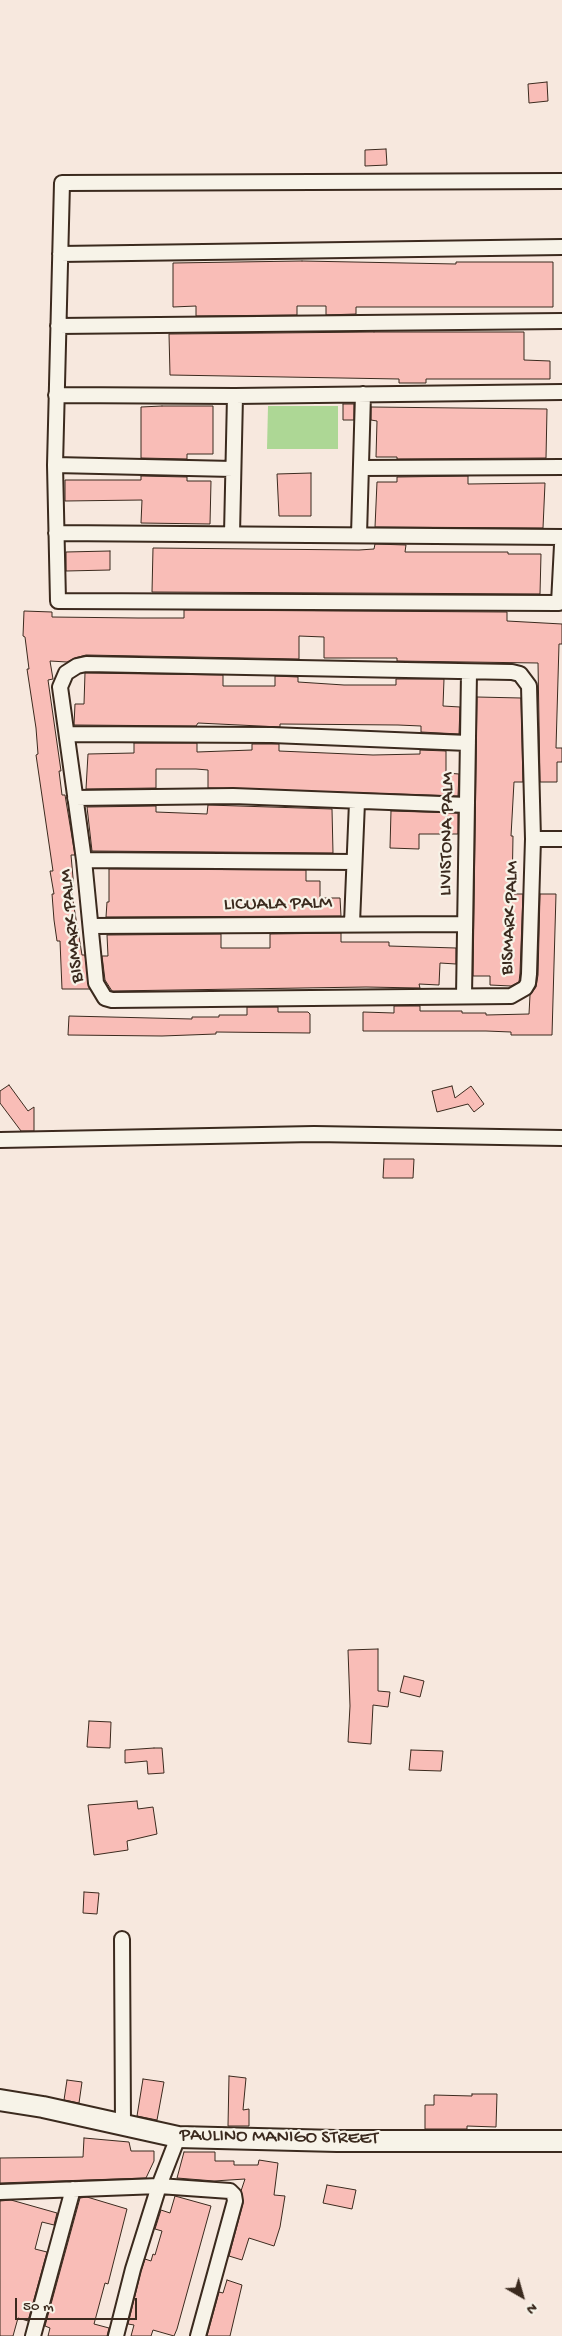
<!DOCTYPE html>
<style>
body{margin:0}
#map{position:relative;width:562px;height:2336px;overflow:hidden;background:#f7e8de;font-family:"Gochi Hand",sans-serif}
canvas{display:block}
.north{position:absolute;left:497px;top:2271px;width:50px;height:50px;-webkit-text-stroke:4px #f7f3e8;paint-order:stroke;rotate:142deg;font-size:14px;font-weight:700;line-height:20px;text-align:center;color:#3b2a1e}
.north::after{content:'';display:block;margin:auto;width:18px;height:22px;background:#3b2a1e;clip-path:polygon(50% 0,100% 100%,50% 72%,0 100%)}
.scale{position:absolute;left:15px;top:2298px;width:122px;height:22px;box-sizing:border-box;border:2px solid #3b2a1e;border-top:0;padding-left:6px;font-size:15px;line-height:18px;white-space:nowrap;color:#3b2a1e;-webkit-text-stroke:4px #f7f3e8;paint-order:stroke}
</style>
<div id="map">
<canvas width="562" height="2336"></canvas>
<div class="north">N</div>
<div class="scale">50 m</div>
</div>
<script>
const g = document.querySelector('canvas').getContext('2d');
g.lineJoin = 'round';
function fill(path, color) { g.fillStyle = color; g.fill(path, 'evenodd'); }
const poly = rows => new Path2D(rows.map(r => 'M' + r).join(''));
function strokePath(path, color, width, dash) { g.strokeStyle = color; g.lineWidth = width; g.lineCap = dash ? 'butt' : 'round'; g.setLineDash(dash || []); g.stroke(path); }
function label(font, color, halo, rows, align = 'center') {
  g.font = font + ' "Gochi Hand",sans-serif'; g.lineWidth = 4.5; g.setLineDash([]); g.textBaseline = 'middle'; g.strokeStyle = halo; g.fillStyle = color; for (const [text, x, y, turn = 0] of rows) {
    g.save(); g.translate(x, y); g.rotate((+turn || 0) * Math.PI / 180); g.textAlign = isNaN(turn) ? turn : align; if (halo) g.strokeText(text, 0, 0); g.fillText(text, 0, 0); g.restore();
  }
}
fill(poly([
 [268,406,338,406,338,449,267,449]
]), '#add795');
const building = poly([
 [547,82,548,101,529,103,528,84,547,82],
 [386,149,387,165,365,166,365,150,386,149],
 [302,261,456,264,456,262,553,262,553,307,356,307,356,314,326,315,326,306,297,306,297,315,196,316,196,306,173,307,173,263,302,261],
 [374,332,524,332,524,360,550,361,550,379,426,379,426,383,399,383,399,379,170,375,169,334,374,332],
 [343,404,354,404,354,420,343,420,343,404],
 [162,406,213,406,213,454,187,454,187,459,141,458,141,407,162,406],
 [371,407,547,409,546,458,397,459,397,457,376,457,377,421,371,420,371,407],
 [311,473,311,516,279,516,277,474,311,473],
 [141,476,187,477,187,481,211,481,210,524,141,523,142,500,65,501,65,480,141,480,141,476],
 [468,476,468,484,545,483,543,528,375,527,377,482,397,482,397,477,468,476],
 [375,544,406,545,405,552,508,552,508,554,541,554,540,594,152,592,153,548,359,550,374,549,375,544],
 [110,551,110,570,66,571,66,552,110,551],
 [184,610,507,612,507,621,562,624,562,644,559,644,556,748,562,748,562,762,557,762,557,782,540,782,538,663,397,661,397,658,324,658,324,637,299,636,299,659,86,655,75,658,67,662,50,661,53,679,48,680,61,771,59,771,62,795,65,795,75,855,71,855,74,889,71,889,82,955,85,955,90,989,62,989,60,941,57,941,54,920,52,894,54,894,50,871,53,871,36,755,38,754,36,728,27,669,29,669,25,637,23,636,24,611,52,612,52,617,138,618,184,618,184,610],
 [85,673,223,675,223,686,275,686,275,676,298,677,298,682,344,685,396,685,396,679,444,679,443,706,460,707,459,734,421,732,421,726,398,725,280,724,280,727,198,723,196,726,74,725,75,704,84,704,85,673],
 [477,697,521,698,523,782,514,782,511,836,513,836,512,894,523,894,520,973,519,982,511,986,490,985,490,976,473,976,477,697],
 [134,743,197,743,197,752,252,750,252,744,279,744,279,751,373,755,420,754,420,750,446,751,446,773,459,774,458,796,208,788,208,770,196,769,156,769,156,788,86,789,88,754,134,753,134,743],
 [208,805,332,809,333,853,92,851,87,807,156,806,156,812,207,814,208,805],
 [391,811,458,813,458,834,419,834,419,849,390,848,391,811],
 [109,869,306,870,306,881,320,881,320,898,340,898,341,916,106,917,107,902,109,902,109,869],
 [540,894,556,894,552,1035,511,1035,511,1032,486,1031,363,1031,363,1012,394,1013,394,1006,420,1006,420,1011,462,1011,462,1013,486,1013,486,1015,529,1014,530,995,536,987,538,975,540,894],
 [341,933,341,942,389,942,389,946,456,948,456,964,440,963,439,985,419,984,420,988,366,987,112,991,105,980,102,956,108,956,107,935,221,934,221,948,270,948,270,934,341,933],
 [247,1007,278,1007,278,1012,308,1012,310,1014,310,1033,216,1032,216,1034,162,1036,68,1035,69,1016,192,1019,192,1017,219,1017,219,1015,247,1015,247,1007],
 [9,1085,28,1111,34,1107,34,1131,21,1131,0,1103,0,1091,9,1085],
 [452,1086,455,1098,471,1086,484,1104,474,1112,468,1104,437,1112,432,1091,452,1086],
 [384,1159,414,1159,413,1178,383,1178,384,1159],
 [378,1649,378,1691,390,1692,388,1707,373,1705,371,1744,348,1742,350,1706,348,1650,378,1649],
 [404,1676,424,1681,420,1697,400,1692,404,1676],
 [89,1721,111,1722,110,1748,87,1747,89,1721],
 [154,1748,162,1748,164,1773,148,1774,147,1761,125,1763,125,1750,154,1748],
 [411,1750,443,1751,441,1771,409,1770,411,1750],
 [137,1801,138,1809,153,1807,157,1834,127,1841,128,1850,94,1855,88,1805,137,1801],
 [84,1892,99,1893,97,1914,83,1913,84,1892],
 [229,2076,246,2078,243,2110,249,2109,249,2126,228,2126,229,2076],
 [143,2079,164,2082,157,2120,137,2116,143,2079],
 [67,2080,82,2082,79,2103,64,2100,67,2080],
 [472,2094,497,2094,496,2127,467,2126,467,2129,425,2129,425,2105,434,2105,434,2095,472,2096,472,2094],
 [84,2138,129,2142,131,2151,154,2151,154,2161,146,2178,0,2183,0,2158,83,2157,84,2138],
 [184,2152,215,2152,215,2161,234,2161,234,2165,258,2165,259,2160,278,2163,274,2195,285,2196,280,2227,274,2246,249,2238,242,2260,229,2256,243,2203,241,2191,245,2179,214,2181,177,2178,184,2152],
 [327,2185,356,2190,352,2209,323,2203,327,2185],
 [175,2196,211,2206,177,2329,174,2336,153,2330,151,2336,131,2336,134,2325,128,2324,141,2271,145,2259,151,2261,153,2254,155,2255,162,2231,155,2229,161,2210,170,2213,175,2196],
 [87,2197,127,2209,108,2284,105,2283,94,2324,109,2328,107,2336,48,2336,50,2328,45,2326,80,2198,87,2197],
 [11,2200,57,2213,54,2225,42,2222,35,2249,47,2252,28,2321,18,2318,13,2336,0,2336,0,2201,11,2200],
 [227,2280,242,2285,230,2336,207,2336,219,2292,223,2293,227,2280]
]);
fill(building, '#f9bdb7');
strokePath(building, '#3b2a1e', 1);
const street = poly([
 [562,181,62,183,55,465,58,601,559,603,562,545],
 [60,254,562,247],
 [58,326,562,321],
 [56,395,235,396,562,392],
 [55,465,233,469],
 [361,468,562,467],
 [56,533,562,537],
 [232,534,235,396],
 [359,535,363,394],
 [86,664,512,672,520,674,529,686,533,839,529,974,528,983,525,988,511,996,112,1000,105,998,96,983,84,860,60,687,66,673,77,666,86,664],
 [67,734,272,735,468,743],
 [75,798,233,796,467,805],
 [533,839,562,839],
 [84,860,354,862],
 [352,923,357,802],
 [91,926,464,924],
 [464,996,469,673],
 [0,1140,314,1134,562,1138],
 [122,1939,123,2125],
 [0,2192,159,2186,230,2191,234,2195,235,2201,198,2336],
 [33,2336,73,2189],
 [116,2336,133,2269,159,2186,178,2137]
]);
const secondary = poly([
 [0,2100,43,2107,178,2137,337,2141,562,2141]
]);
strokePath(street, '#3b2a1e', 18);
strokePath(secondary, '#3b2a1e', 24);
strokePath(street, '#f7f3e8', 14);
strokePath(secondary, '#f7f3e8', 20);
label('19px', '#3b2a1e', '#f7f3e8', [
 ["LIVISTONA PALM",448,834,-89],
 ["LICUALA PALM",278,905,-1],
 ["BISMARK PALM",511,918,-87],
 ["BISMARK PALM",73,926,-96],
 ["PAULINO MANIGO STREET",279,2138,1]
]);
</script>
